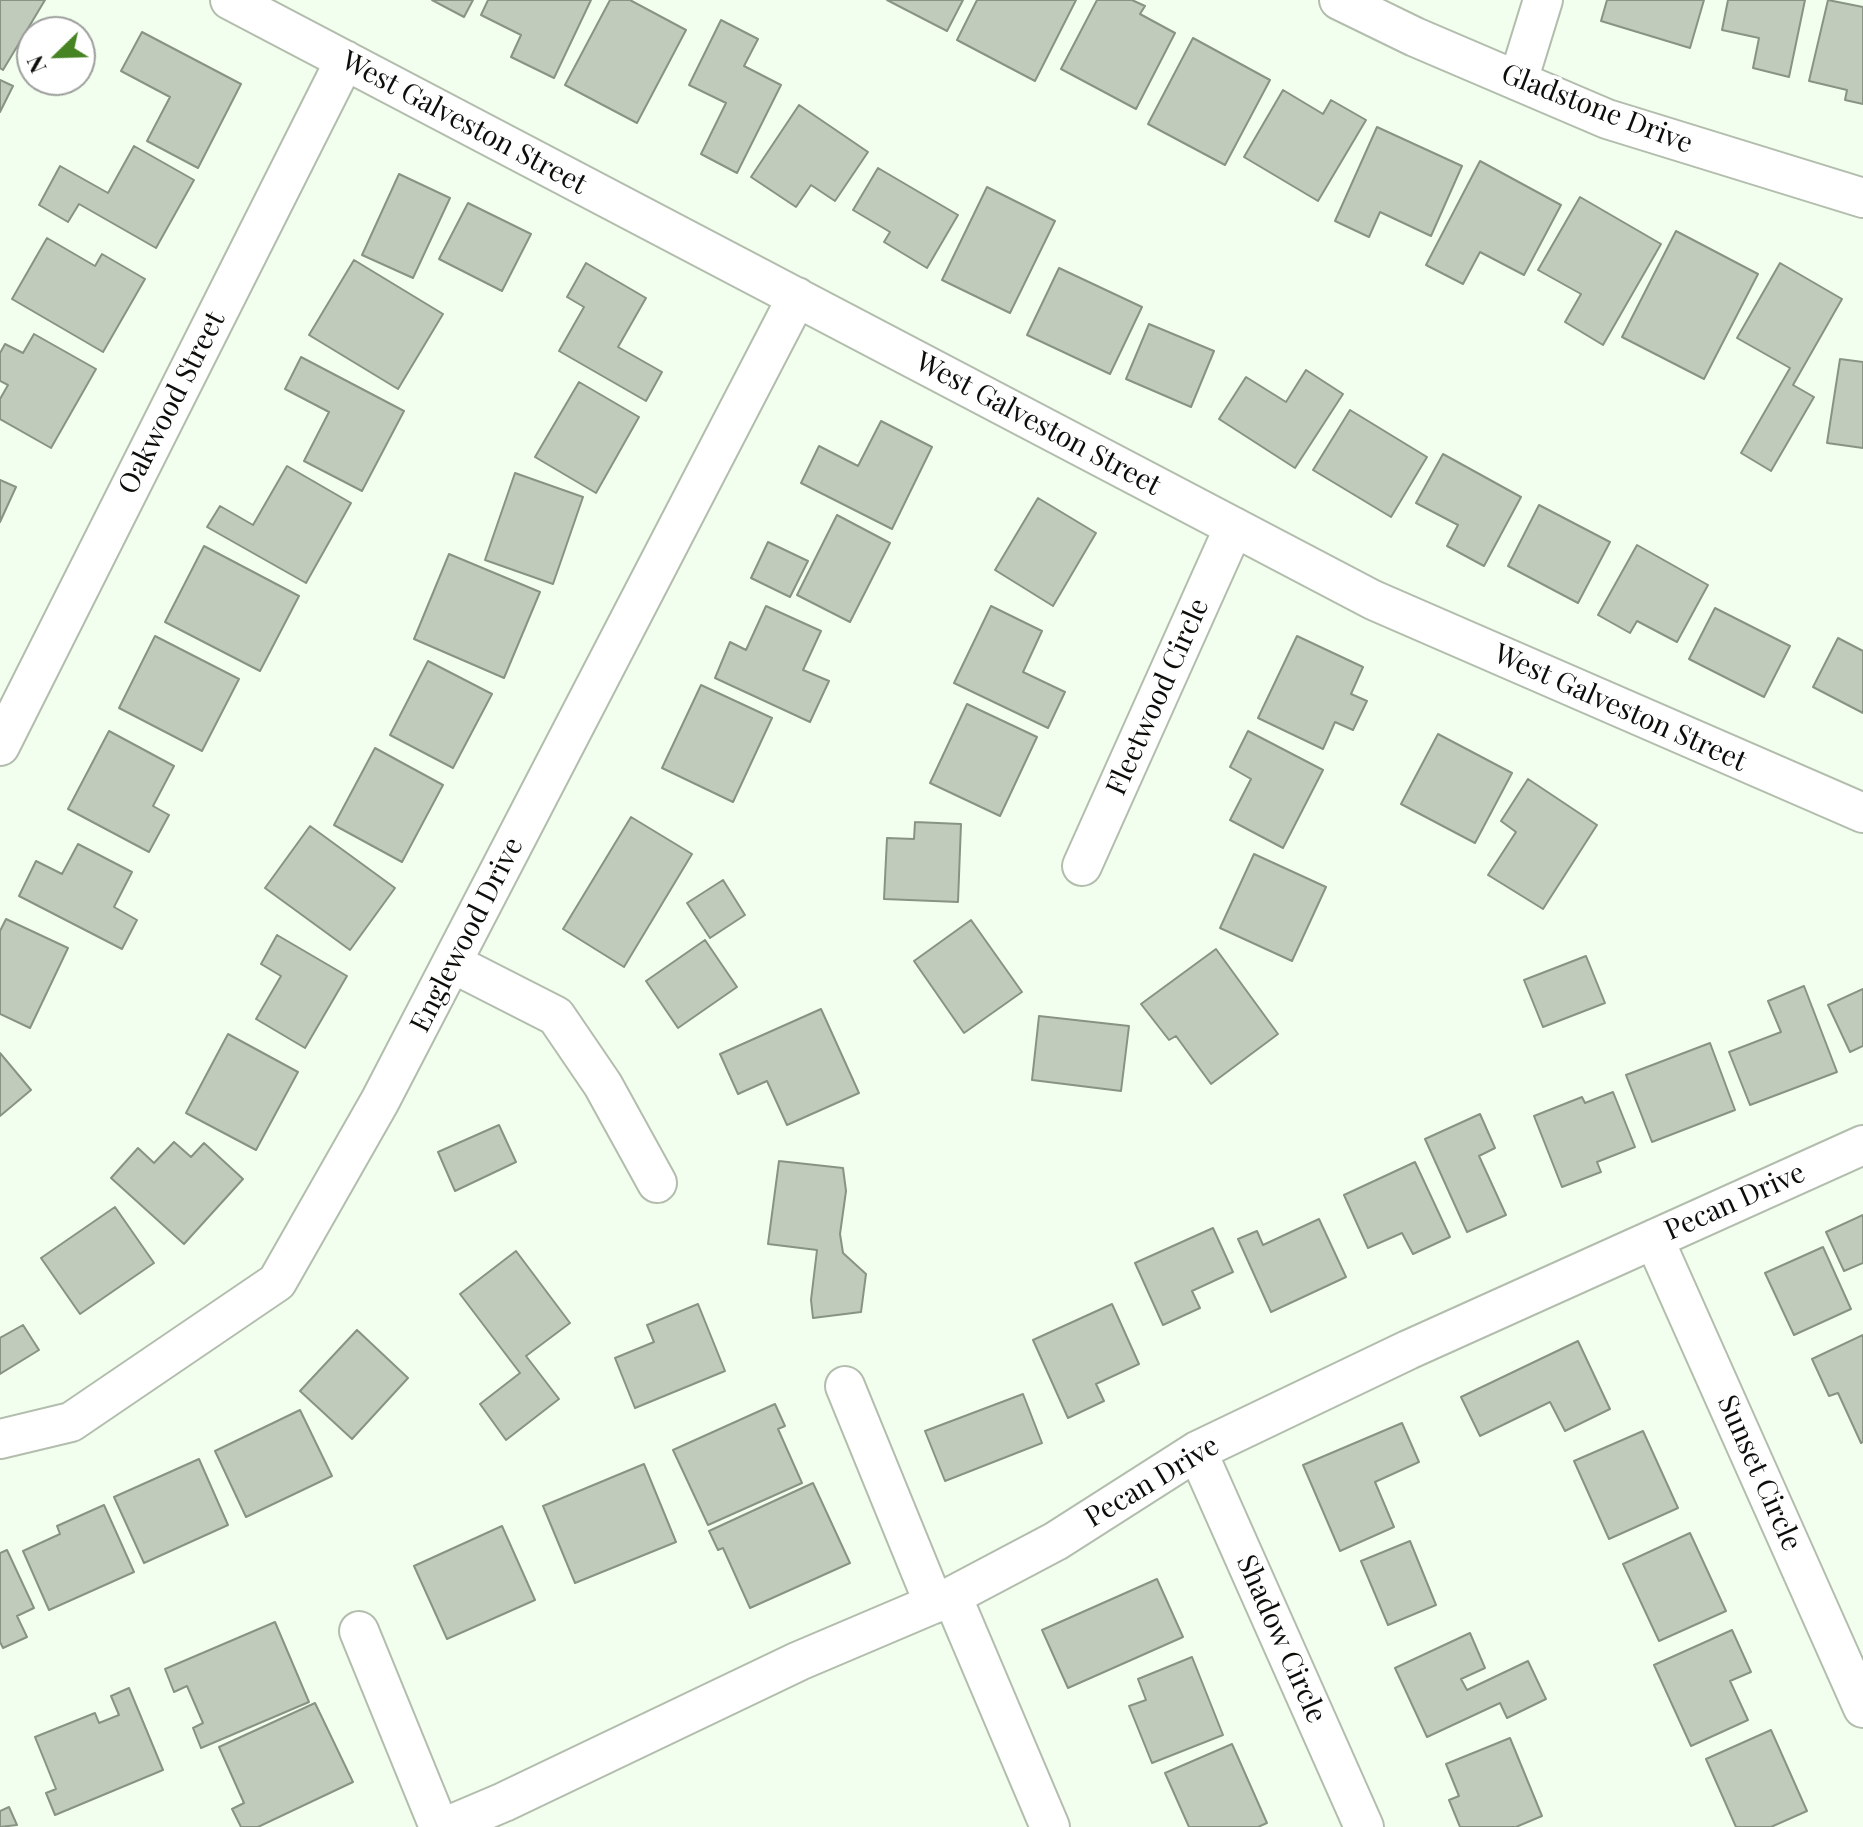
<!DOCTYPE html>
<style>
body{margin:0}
#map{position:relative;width:1863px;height:1827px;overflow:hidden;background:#f3ffee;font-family:"Playfair Display",serif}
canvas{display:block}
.north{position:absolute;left:16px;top:16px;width:80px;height:80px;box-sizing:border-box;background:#fff;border:2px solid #9d9f9d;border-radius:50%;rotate:247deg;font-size:22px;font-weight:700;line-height:32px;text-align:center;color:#0b0e09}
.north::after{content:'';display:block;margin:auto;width:28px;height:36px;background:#468322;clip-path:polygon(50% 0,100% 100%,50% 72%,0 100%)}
</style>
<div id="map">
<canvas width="1863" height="1827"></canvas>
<div class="north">N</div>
</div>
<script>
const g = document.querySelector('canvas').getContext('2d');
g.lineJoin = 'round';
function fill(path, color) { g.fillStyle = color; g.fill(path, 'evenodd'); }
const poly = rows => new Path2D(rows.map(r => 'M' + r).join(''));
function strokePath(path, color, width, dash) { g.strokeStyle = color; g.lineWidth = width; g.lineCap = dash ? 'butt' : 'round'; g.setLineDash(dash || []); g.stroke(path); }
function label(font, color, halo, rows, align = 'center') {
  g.font = font + ' "Playfair Display",serif'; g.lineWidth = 7; g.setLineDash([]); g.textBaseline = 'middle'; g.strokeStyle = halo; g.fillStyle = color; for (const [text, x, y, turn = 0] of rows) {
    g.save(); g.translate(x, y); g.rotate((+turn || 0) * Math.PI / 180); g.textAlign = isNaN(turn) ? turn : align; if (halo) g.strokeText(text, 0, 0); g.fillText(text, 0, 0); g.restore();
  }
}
const building = poly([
 [0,0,45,0,3,70,0,68,0,0],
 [432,0,473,0,464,17,432,0],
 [488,0,591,0,554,78,511,57,521,35,481,15,488,0],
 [610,0,630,0,686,30,637,123,565,85,610,0],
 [887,0,963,0,947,31,887,0],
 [977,0,1076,0,1035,81,957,40,977,0],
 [1097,0,1132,0,1145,6,1140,14,1175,33,1136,109,1061,69,1097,0],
 [1607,0,1704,0,1690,48,1601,21,1607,0],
 [1728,0,1805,0,1789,77,1753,68,1759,38,1722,30,1728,0],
 [1828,0,1863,7,1863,104,1845,100,1847,90,1809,81,1828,0],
 [721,20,758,39,744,66,781,85,737,173,701,154,726,103,689,85,721,20],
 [142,32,241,84,198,168,147,141,170,97,121,71,142,32],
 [1193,38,1270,80,1225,165,1148,124,1193,38],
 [0,80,13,86,0,112,0,80],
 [1283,90,1323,114,1331,100,1366,120,1318,201,1244,157,1283,90],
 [799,105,868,152,835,201,811,185,796,207,751,177,799,105],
 [1377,127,1462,166,1431,236,1380,212,1369,237,1335,221,1377,127],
 [134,146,194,180,156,248,79,204,68,222,39,205,60,166,108,193,134,146],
 [1480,161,1561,205,1524,275,1480,252,1463,284,1426,265,1480,161],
 [878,168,958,215,927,268,884,242,890,232,853,210,878,168],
 [399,174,450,198,413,278,362,255,399,174],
 [987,187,1055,221,1010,313,942,280,987,187],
 [1580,197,1661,244,1603,345,1565,322,1581,294,1538,270,1580,197],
 [468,203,531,234,502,291,439,259,468,203],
 [1676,231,1758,274,1704,379,1622,337,1676,231],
 [47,238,95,266,102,254,145,279,103,352,12,299,47,238],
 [354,260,443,314,398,389,309,335,354,260],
 [586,263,646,298,618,347,662,372,646,401,559,351,584,307,567,297,586,263],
 [1780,263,1842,299,1793,385,1814,397,1771,471,1741,453,1790,368,1737,338,1780,263],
 [1059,268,1142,307,1110,374,1027,335,1059,268],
 [1149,324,1214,351,1191,407,1126,379,1149,324],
 [34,334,96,369,51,448,0,419,0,399,8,385,0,381,0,353,5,344,23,353,34,334],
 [301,357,404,411,362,491,304,461,329,412,285,389,301,357],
 [1840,359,1863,362,1863,448,1827,443,1840,359],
 [1306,370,1343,394,1295,468,1219,419,1246,377,1286,402,1306,370],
 [579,382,639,417,596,493,535,457,579,382],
 [1350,410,1427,457,1391,517,1313,470,1350,410],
 [881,421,932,447,892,529,801,483,819,446,858,466,881,421],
 [1443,454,1521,497,1484,566,1447,546,1458,525,1416,503,1443,454],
 [287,466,351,503,306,583,207,527,220,506,253,525,287,466],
 [515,473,583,497,553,584,485,560,515,473],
 [0,480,16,487,0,522,0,480],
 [1038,498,1096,533,1053,606,995,570,1038,498],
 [1539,505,1610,542,1578,603,1508,566,1539,505],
 [837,515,890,543,850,622,797,595,837,515],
 [768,542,808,561,790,597,751,578,768,542],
 [1637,545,1708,585,1677,642,1637,621,1630,633,1598,615,1637,545],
 [204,546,299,596,260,671,165,622,204,546],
 [449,554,540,592,504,678,414,639,449,554],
 [766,606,821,631,803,670,829,681,810,722,715,678,730,642,746,650,766,606],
 [991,606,1042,631,1023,672,1065,692,1048,728,954,683,991,606],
 [1715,608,1790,646,1764,697,1689,659,1715,608],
 [155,636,239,679,202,751,119,708,155,636],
 [1297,636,1363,667,1351,694,1367,701,1353,730,1335,722,1323,749,1258,718,1297,636],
 [1838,638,1863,651,1863,713,1813,687,1838,638],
 [428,661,492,694,453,768,390,735,428,661],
 [701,685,772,718,733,802,662,768,701,685],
 [967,704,1037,737,1000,816,930,783,967,704],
 [109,731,174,766,153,806,169,815,149,852,68,809,109,731],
 [1248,731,1323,770,1283,848,1230,820,1251,779,1230,767,1248,731],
 [1438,734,1512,773,1475,843,1401,804,1438,734],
 [375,748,443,785,402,862,334,825,375,748],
 [1528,779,1597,825,1543,909,1488,875,1516,832,1501,821,1528,779],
 [631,817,692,854,624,967,563,929,631,817],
 [915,822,961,824,958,902,884,899,887,838,914,839,915,822],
 [310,826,395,888,350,950,265,888,310,826],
 [78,844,132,872,114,907,137,920,122,949,19,896,36,861,62,874,78,844],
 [1254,854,1326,887,1292,961,1220,928,1254,854],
 [723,880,745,915,710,938,687,903,723,880],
 [6,919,68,948,30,1028,0,1014,0,931,6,919],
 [971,920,1022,992,964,1033,914,961,971,920],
 [277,935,347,976,305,1048,256,1019,281,976,261,964,277,935],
 [705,940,737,987,678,1028,646,981,705,940],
 [1216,949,1278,1034,1211,1084,1176,1036,1169,1040,1141,1004,1216,949],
 [1586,956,1605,1003,1543,1027,1524,980,1586,956],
 [1804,986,1837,1072,1750,1105,1729,1052,1781,1032,1768,1001,1804,986],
 [1863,989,1863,1046,1850,1052,1828,1005,1863,989],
 [821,1009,859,1093,787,1125,767,1081,738,1094,720,1054,821,1009],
 [1039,1016,1129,1026,1121,1091,1032,1080,1039,1016],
 [228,1034,298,1072,256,1150,186,1113,228,1034],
 [1710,1043,1735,1110,1652,1142,1626,1075,1710,1043],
 [0,1053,31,1090,0,1116,0,1053],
 [1613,1092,1635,1147,1597,1162,1601,1172,1562,1187,1534,1116,1582,1097,1585,1103,1613,1092],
 [1480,1114,1495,1148,1479,1156,1506,1215,1467,1232,1425,1139,1480,1114],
 [499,1125,516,1162,455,1191,438,1152,499,1125],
 [174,1142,191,1157,204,1143,243,1179,184,1244,111,1178,138,1148,154,1163,174,1142],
 [779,1161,843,1168,846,1191,840,1234,843,1253,866,1274,861,1312,813,1318,811,1300,817,1250,768,1244,779,1161],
 [1415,1162,1450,1237,1413,1254,1402,1233,1368,1248,1344,1195,1415,1162],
 [115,1207,154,1263,80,1314,41,1258,115,1207],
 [1863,1215,1863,1263,1844,1271,1826,1232,1863,1215],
 [1319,1219,1346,1277,1271,1312,1238,1239,1257,1231,1263,1245,1319,1219],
 [1213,1228,1233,1272,1192,1291,1200,1308,1163,1325,1135,1263,1213,1228],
 [1823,1247,1851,1309,1794,1335,1765,1273,1823,1247],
 [516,1251,570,1323,526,1356,559,1399,506,1440,480,1404,520,1373,460,1294,516,1251],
 [698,1304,725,1371,635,1408,615,1358,654,1342,647,1325,698,1304],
 [1112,1304,1139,1364,1096,1384,1104,1401,1068,1418,1033,1340,1112,1304],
 [23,1325,39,1350,0,1374,0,1338,23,1325],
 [357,1330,408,1378,352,1439,300,1391,357,1330],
 [1863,1335,1863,1442,1861,1443,1838,1393,1829,1396,1812,1359,1863,1335],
 [1578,1341,1610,1409,1565,1431,1550,1402,1480,1436,1461,1397,1578,1341],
 [1023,1394,1042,1443,945,1481,925,1431,1023,1394],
 [775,1404,785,1426,778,1429,802,1483,708,1525,673,1450,775,1404],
 [300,1410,332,1476,246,1517,215,1451,300,1410],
 [1402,1423,1419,1462,1375,1482,1394,1527,1340,1551,1303,1465,1402,1423],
 [1643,1431,1678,1508,1609,1539,1574,1461,1643,1431],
 [199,1459,228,1525,144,1563,114,1497,199,1459],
 [644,1464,676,1542,575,1583,543,1506,644,1464],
 [813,1483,850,1563,750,1608,723,1548,718,1550,709,1531,813,1483],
 [104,1505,134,1572,49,1610,23,1551,60,1534,57,1526,104,1505],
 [502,1526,535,1600,447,1639,414,1566,502,1526],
 [1690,1533,1726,1611,1659,1641,1623,1564,1690,1533],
 [1410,1541,1436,1605,1388,1625,1361,1561,1410,1541],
 [7,1550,34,1608,17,1616,27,1637,3,1648,0,1642,0,1553,7,1550],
 [1157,1579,1183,1637,1068,1688,1042,1630,1157,1579],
 [275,1622,309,1702,201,1748,193,1728,203,1723,187,1686,174,1692,165,1669,275,1622],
 [1732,1630,1751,1672,1730,1681,1748,1720,1691,1746,1654,1665,1732,1630],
 [1470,1633,1485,1668,1461,1679,1467,1690,1528,1661,1546,1699,1507,1718,1500,1703,1427,1737,1395,1668,1470,1633],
 [1192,1657,1223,1735,1152,1763,1129,1706,1146,1700,1138,1679,1192,1657],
 [129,1688,163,1770,55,1815,46,1793,56,1789,35,1737,95,1713,99,1723,119,1715,111,1696,129,1688],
 [315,1703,353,1782,258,1827,241,1827,232,1809,244,1803,219,1747,315,1703],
 [1771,1730,1807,1811,1771,1827,1736,1827,1706,1759,1771,1730],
 [1510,1738,1542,1816,1516,1827,1460,1827,1449,1800,1459,1796,1446,1764,1510,1738],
 [1232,1744,1267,1823,1258,1827,1189,1827,1165,1773,1232,1744],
 [9,1807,17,1825,0,1827,0,1811,9,1807]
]);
fill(building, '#c0cbbb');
strokePath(building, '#889384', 2);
const minor = poly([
 [230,0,1373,600,1863,813],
 [1339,0,1415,37,1607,119,1863,198],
 [1518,81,1543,0],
 [0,746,345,60],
 [1082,866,1234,527],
 [452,963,556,1016,603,1085,657,1183],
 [1654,1239,1863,1708],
 [845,1386,934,1604],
 [0,1439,71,1422,277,1282,380,1101,797,297],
 [1197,1451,1364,1827],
 [952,1596,1050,1827],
 [359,1631,439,1827],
 [445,1827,504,1802,799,1661,952,1596,1056,1541,1197,1451,1408,1350,1863,1145]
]);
strokePath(minor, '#b2bdad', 42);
strokePath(minor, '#fff', 38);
label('28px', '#0b0e09', '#fff', [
 ["Gladstone Drive",1597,109,21],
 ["West Galveston Street",464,123,28],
 ["Oakwood Street",172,403,-63],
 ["West Galveston Street",1038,424,28],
 ["Fleetwood Circle",1158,697,-66],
 ["West Galveston Street",1620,708,24],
 ["Englewood Drive",467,935,-63],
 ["Pecan Drive",1735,1202,-24],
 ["Sunset Circle",1759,1473,66],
 ["Pecan Drive",1152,1482,-31],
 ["Shadow Circle",1281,1639,66]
]);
</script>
